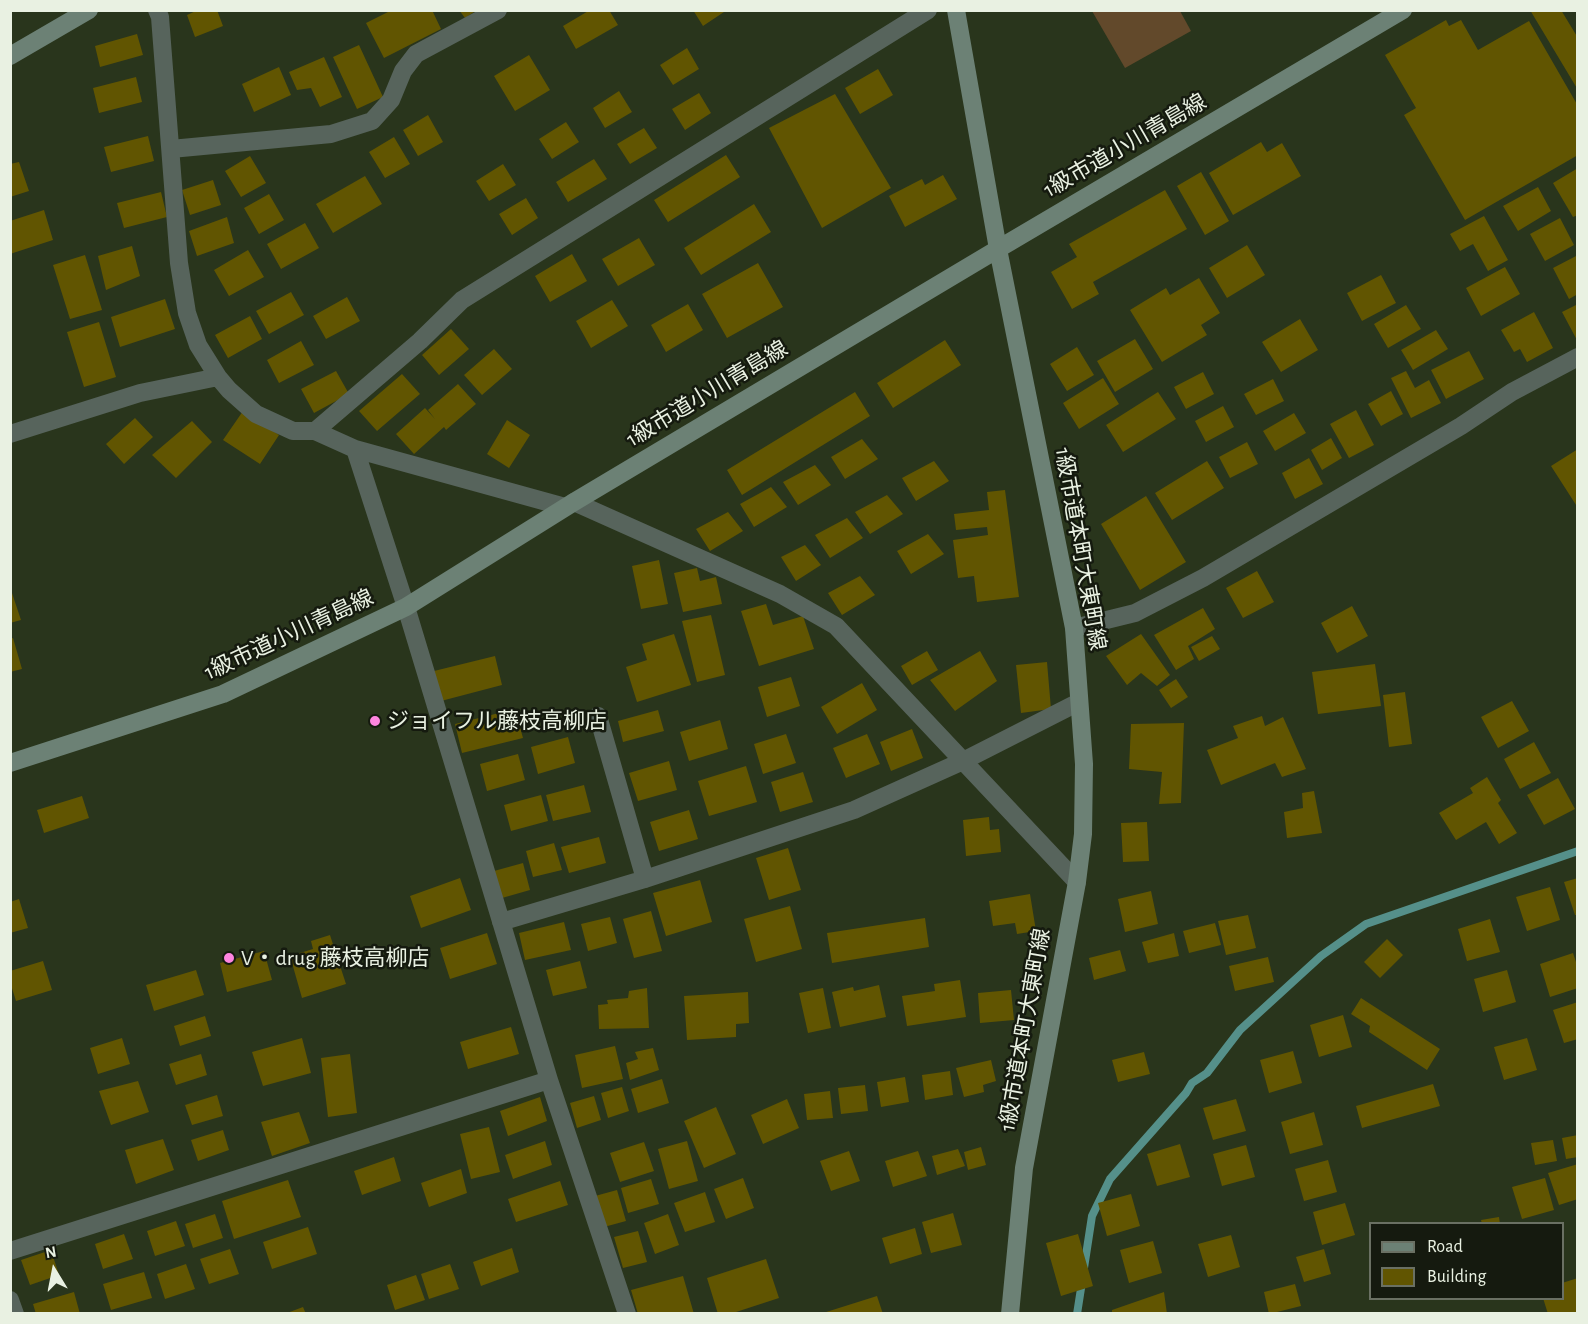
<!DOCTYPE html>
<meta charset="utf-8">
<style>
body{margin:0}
#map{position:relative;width:1588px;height:1324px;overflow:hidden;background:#29351c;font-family:"Alegreya Sans",sans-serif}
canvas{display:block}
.frame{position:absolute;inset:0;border:12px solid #e9f1e2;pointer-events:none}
.legend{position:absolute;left:1369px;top:1222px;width:195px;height:78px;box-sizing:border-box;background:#151a0f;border:2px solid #6a7063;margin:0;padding:8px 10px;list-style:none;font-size:18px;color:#e9f1e2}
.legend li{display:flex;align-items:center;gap:12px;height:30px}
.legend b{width:30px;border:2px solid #6a7063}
.north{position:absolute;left:24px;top:1240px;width:60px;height:60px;-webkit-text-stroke:4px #151a0f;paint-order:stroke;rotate:350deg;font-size:16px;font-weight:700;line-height:24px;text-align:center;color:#e9f1e2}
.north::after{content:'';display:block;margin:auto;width:21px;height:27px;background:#e9f1e2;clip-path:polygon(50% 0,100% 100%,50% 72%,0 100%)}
</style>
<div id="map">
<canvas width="1588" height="1324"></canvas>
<div class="frame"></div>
<ul class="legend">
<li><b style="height:8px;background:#6c8175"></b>Road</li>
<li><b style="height:16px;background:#615501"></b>Building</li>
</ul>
<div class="north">N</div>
</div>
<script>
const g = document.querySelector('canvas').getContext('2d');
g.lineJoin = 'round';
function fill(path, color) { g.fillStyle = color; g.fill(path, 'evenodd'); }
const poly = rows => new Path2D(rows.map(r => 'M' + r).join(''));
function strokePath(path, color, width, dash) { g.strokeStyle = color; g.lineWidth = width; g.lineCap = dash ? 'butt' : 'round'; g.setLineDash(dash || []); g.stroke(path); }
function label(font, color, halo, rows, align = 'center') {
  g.font = font + ' "Alegreya Sans","Noto Sans JP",sans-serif'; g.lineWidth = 5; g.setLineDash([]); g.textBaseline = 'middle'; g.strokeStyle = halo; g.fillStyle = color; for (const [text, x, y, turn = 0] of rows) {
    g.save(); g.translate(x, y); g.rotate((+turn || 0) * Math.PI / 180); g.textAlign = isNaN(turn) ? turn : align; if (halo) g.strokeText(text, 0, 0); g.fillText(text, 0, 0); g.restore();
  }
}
fill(poly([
 [1092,11,1180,11,1191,31,1125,68]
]), '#62492b');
strokePath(poly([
 [1084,1268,1092,1216,1110,1179,1186,1093,1192,1083,1207,1073,1240,1030,1321,956,1366,924,1578,851],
 [1077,1314,1082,1282]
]), '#55908a', 8);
fill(poly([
 [198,10,217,10,223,26,195,37,187,15],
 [392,10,432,10,441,29,384,58,366,23],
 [459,10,477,10,465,18],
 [590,10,609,10,618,25,576,49,563,26],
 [693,10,727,10,703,26],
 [1530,10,1561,10,1578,38,1578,90],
 [1446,20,1449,26,1461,20,1478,50,1529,21,1578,106,1578,155,1465,220,1404,115,1416,108,1385,55],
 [137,34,143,55,100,67,95,46],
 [359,45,383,97,357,109,333,57],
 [687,48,699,69,673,85,660,65],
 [529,55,550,90,515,111,494,76],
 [324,57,342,97,320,107,311,88,297,90,289,72],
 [279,67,291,95,254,112,242,84],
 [878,69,893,95,860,114,845,88],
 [136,77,142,102,99,113,93,88],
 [619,91,632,112,605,128,593,108],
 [699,93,711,113,685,130,672,109],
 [835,94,891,188,822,228,769,128],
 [428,115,443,142,418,156,403,130],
 [566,122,579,142,552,159,539,139],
 [644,128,657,148,630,164,617,144],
 [148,136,154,161,111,172,104,147],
 [394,137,410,164,385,178,369,152],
 [1261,142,1267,152,1282,143,1301,176,1233,215,1209,173],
 [726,155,740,177,668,222,654,200],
 [250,156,266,183,241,197,225,171],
 [594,159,607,179,568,202,556,182],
 [19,162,29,191,10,197,10,164],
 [503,164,516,185,489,201,476,181],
 [1578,168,1578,215,1573,217,1553,183],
 [1201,172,1229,221,1205,235,1177,186],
 [943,175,957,199,905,227,889,196,922,179,925,185],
 [365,176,382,204,333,233,316,204],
 [213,180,221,205,190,215,182,190],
 [1538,187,1551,211,1518,231,1503,206],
 [1165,190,1187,229,1093,282,1099,294,1072,309,1051,272,1077,257,1069,244],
 [161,192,167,217,124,228,117,203],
 [269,194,284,220,259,234,244,208],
 [526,198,538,218,512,235,499,214],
 [754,204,771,232,701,275,684,248],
 [44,210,53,240,10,254,10,221],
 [1484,216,1508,260,1488,271,1473,244,1460,251,1450,234],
 [227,217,234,243,197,256,189,231],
 [1560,218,1574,245,1545,261,1530,234],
 [305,223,319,248,281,269,267,244],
 [639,238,655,265,618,286,602,259],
 [1247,245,1265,275,1227,298,1209,268],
 [132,246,140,276,106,290,98,256],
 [248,250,264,277,229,296,214,270],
 [572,254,587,281,550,302,535,276],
 [85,255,102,310,70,319,53,265],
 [1578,255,1578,294,1569,299,1553,268],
 [758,263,783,307,727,338,702,294],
 [1505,267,1520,294,1481,316,1466,288],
 [1381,275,1396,303,1362,321,1347,293],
 [1199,278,1220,313,1201,325,1207,335,1162,362,1130,310,1166,288,1170,295],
 [291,292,304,315,269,334,256,311],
 [347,297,360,321,326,339,313,316],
 [165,299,175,329,120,347,111,317],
 [612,300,628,326,591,348,576,321],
 [688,304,703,330,666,352,651,325],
 [1578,304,1578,342,1562,312],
 [1406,305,1421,329,1388,348,1374,324],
 [1534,312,1553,348,1527,362,1520,349,1514,352,1501,330],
 [250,316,262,339,228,358,215,335],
 [1300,319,1318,350,1281,372,1262,342],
 [99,322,116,377,84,387,67,332],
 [451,329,469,349,439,375,422,355],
 [1436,330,1448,349,1413,370,1401,350],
 [1135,339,1153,369,1115,392,1097,361],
 [945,340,961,365,893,408,877,383],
 [301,341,314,365,279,383,267,360],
 [1077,347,1094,375,1067,391,1050,364],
 [494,349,512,369,482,395,464,375],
 [1469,351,1484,379,1446,399,1431,370],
 [336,371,349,394,314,413,301,389],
 [1406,371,1415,388,1429,380,1441,403,1411,418,1391,378],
 [1203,372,1214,394,1186,409,1174,387],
 [402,374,420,394,377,431,359,411],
 [1103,378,1119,404,1079,429,1063,403],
 [1273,379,1284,401,1256,415,1244,394],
 [458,384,476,404,446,430,444,427,414,454,396,434,425,408,435,419,428,410],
 [1391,391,1403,414,1381,426,1368,404],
 [855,392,870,416,742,495,727,470],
 [1158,392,1176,419,1123,452,1106,425],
 [1223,406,1234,427,1206,442,1195,421],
 [1356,410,1374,445,1349,458,1330,424],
 [243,411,279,435,260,464,223,440],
 [1294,413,1306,433,1275,451,1263,431],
 [135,418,153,437,124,464,106,444],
 [507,420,530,435,509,468,487,454],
 [192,421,212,442,176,478,152,455],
 [1331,438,1342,458,1322,470,1311,450],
 [862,439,878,459,845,479,831,457],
 [1247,442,1258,464,1230,478,1219,457],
 [1578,449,1578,508,1551,466],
 [1309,458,1323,484,1295,499,1282,473],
 [934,461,949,481,916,501,902,478],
 [1207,461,1224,488,1172,520,1155,493],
 [815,465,831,485,798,505,783,482],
 [771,487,787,507,754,527,740,504],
 [1005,490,1019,597,977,602,974,576,958,578,953,540,988,535,987,527,956,530,954,514,989,510,987,492],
 [887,495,903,514,870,534,855,512],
 [1146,496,1186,562,1140,590,1101,524],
 [728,512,743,531,710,551,696,529],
 [847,518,863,538,830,558,815,535],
 [928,534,944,554,911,574,897,551],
 [805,545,821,565,796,581,781,557],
 [659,560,668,604,641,609,632,566],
 [697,568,700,581,716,577,722,604,683,612,674,573],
 [1257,571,1274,602,1243,618,1226,588],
 [860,576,875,595,842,615,828,593],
 [10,587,21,620,10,623],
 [766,604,773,625,803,616,814,649,759,666,741,611],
 [1352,606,1368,636,1337,653,1321,623],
 [1203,608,1215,629,1188,646,1194,659,1176,670,1154,635],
 [711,615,725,675,697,682,682,621],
 [674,634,691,685,637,702,626,667,647,660,642,644],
 [1141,634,1170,675,1157,686,1141,673,1127,685,1106,656],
 [1212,636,1220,649,1199,661,1191,647],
 [13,638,22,669,10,672,10,639],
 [927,651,938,670,912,685,901,666],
 [980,651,997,681,955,711,930,680],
 [495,656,502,685,441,701,434,671],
 [1047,662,1051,709,1021,713,1016,665],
 [1375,664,1381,706,1318,714,1312,672],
 [791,677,800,706,767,717,758,687],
 [1176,679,1188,697,1171,708,1159,690],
 [862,683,877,710,837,734,821,707],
 [1405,692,1412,744,1389,747,1383,695],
 [1512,701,1529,731,1498,748,1481,717],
 [515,709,523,738,462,753,455,724],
 [658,710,664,731,623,742,618,721],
 [1262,716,1265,726,1283,717,1306,769,1282,777,1275,763,1221,785,1207,750,1238,738,1233,726],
 [720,720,728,749,689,761,680,732],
 [1184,723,1181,803,1159,804,1162,772,1129,769,1131,724],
 [912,729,923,758,891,771,880,742],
 [786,734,796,763,763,774,754,744],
 [867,734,880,764,846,778,833,748],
 [568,737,575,763,538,774,531,747],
 [1534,742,1551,773,1520,789,1504,759],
 [518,754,525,780,487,791,480,764],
 [669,761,677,790,638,801,629,773],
 [746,766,757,802,709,816,698,781],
 [803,772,813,802,780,812,771,782],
 [1487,777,1501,800,1498,803,1517,833,1499,844,1486,822,1456,840,1439,813,1473,793,1470,788],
 [1558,778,1575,809,1544,825,1527,795],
 [584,785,591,812,553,821,546,795],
 [1314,791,1322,833,1287,838,1284,812,1303,808,1302,793],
 [541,795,548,821,511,831,504,805],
 [82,796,89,818,44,833,37,810],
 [689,810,698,839,659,851,650,822],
 [989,817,990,830,999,829,1001,852,966,856,963,820],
 [1147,822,1149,861,1123,862,1121,823],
 [599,837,606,863,569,873,561,847],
 [554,843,562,870,533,877,526,851],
 [788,848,801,890,769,900,756,858],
 [523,863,530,890,502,898,494,871],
 [460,878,471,910,421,928,410,896],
 [1578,878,1578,915,1575,915,1564,882],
 [700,880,712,922,666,936,653,893],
 [1550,887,1560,920,1527,931,1516,897],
 [1151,891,1158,924,1125,932,1118,899],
 [1030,894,1036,931,1017,934,1015,923,993,926,989,901],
 [19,899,28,928,10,933,10,902],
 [790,906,802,949,756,962,744,919],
 [651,911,662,951,634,958,623,919],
 [1248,915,1256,948,1226,955,1218,921],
 [610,917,617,943,588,951,581,924],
 [925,918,929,947,832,963,827,933],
 [1490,919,1500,952,1467,961,1458,929],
 [564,922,571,950,525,960,519,933],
 [1215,923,1221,945,1189,953,1183,931],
 [487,933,497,964,450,979,440,948],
 [1174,933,1179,956,1148,963,1142,942],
 [330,935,346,984,302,998,290,956,313,949,311,941],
 [1387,939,1403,955,1380,978,1364,962],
 [1120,950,1126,971,1094,980,1089,958],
 [264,951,272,980,227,992,220,963],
 [1573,953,1578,968,1578,988,1550,997,1540,964],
 [1268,957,1274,982,1235,991,1229,966],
 [43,961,52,990,16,1001,10,982,10,971],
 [580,961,587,988,553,996,546,970],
 [196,970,204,995,154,1011,146,985],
 [1507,970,1516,1002,1483,1012,1474,979],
 [960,980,966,1017,907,1026,902,996,935,991,934,984],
 [879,985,886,1017,840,1027,832,992,853,987,854,991],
 [647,988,649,1028,599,1029,598,1005,608,1004,607,1000,628,998,629,991],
 [823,988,831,1028,808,1033,799,993],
 [1011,990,1014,1020,980,1023,978,993],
 [748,992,749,1023,736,1024,736,1037,687,1040,684,996],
 [1361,998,1440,1049,1427,1070,1369,1032,1370,1026,1351,1014],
 [1578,1002,1578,1039,1564,1043,1553,1010],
 [1343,1015,1352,1047,1319,1057,1310,1025],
 [205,1016,211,1036,180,1046,174,1026],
 [511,1027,519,1054,468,1069,460,1042],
 [122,1038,130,1064,98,1074,90,1048],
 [302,1038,311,1073,263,1086,252,1052],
 [1527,1038,1537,1070,1504,1080,1494,1047],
 [615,1046,623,1079,582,1088,575,1055],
 [653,1048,659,1070,630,1080,626,1063,638,1059,635,1052],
 [1293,1051,1302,1083,1269,1093,1260,1060],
 [1144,1052,1150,1074,1118,1082,1112,1060],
 [201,1054,207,1075,176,1085,169,1064],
 [350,1054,357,1113,328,1117,321,1058],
 [991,1060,996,1081,983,1085,984,1092,964,1097,956,1068],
 [950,1071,953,1095,925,1100,922,1075],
 [905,1077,909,1102,881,1107,877,1082],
 [662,1079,669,1103,638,1113,631,1089],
 [138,1081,149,1112,111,1125,99,1091],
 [1433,1084,1440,1106,1362,1128,1356,1106],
 [865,1085,868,1111,841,1114,838,1088],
 [622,1087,629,1111,608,1118,601,1093],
 [830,1091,833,1118,807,1120,804,1094],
 [217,1095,223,1116,192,1125,185,1105],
 [594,1096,601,1120,577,1128,570,1103],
 [540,1097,547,1121,508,1136,500,1111],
 [787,1099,799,1128,763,1144,751,1115],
 [1236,1099,1246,1131,1213,1140,1203,1108],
 [716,1107,736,1154,704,1168,684,1121],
 [299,1112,310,1143,272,1156,261,1122],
 [1314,1112,1323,1145,1290,1154,1281,1122],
 [489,1127,500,1172,471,1179,460,1134],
 [223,1130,229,1150,198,1161,191,1140],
 [1578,1135,1578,1157,1566,1159,1562,1138],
 [163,1139,174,1170,136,1184,125,1150],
 [1553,1140,1557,1161,1535,1165,1531,1143],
 [545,1141,552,1165,513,1179,505,1155],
 [687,1141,698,1181,669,1189,658,1149],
 [644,1142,654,1171,620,1182,610,1153],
 [1180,1144,1190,1177,1157,1186,1147,1154],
 [1246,1145,1255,1177,1222,1186,1213,1154],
 [981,1147,986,1165,968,1170,964,1152],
 [958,1149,965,1166,937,1175,932,1156],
 [849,1151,860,1181,831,1191,820,1161],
 [918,1151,927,1176,893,1187,885,1161],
 [394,1157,401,1181,362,1195,354,1171],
 [1328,1160,1337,1192,1304,1201,1295,1169],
 [1578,1164,1578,1199,1559,1205,1548,1173],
 [461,1169,467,1193,429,1207,421,1183],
 [743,1178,754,1208,726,1219,714,1189],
 [1545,1178,1554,1210,1522,1219,1512,1187],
 [651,1179,659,1204,628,1213,621,1188],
 [288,1180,301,1217,234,1239,222,1201],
 [560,1181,568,1205,516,1222,508,1199],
 [617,1190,626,1221,604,1227,595,1196],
 [705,1192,715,1222,685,1232,674,1203],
 [1131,1194,1140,1226,1107,1236,1098,1203],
 [1345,1203,1355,1235,1322,1245,1313,1212],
 [953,1213,962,1245,931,1253,922,1222],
 [215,1214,223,1238,193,1248,185,1224],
 [668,1214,679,1245,655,1254,644,1223],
 [1499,1217,1500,1224,1482,1224,1481,1220],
 [176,1221,185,1246,155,1256,147,1231],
 [308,1227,317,1254,272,1269,263,1242],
 [915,1228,922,1254,890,1264,882,1238],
 [638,1231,647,1262,623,1268,614,1237],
 [124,1234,133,1259,103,1269,95,1244],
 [1078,1234,1093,1286,1061,1296,1046,1243],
 [1231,1235,1240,1267,1208,1277,1198,1244],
 [1153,1241,1162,1273,1129,1283,1120,1250],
 [512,1248,519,1272,481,1286,473,1262],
 [230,1249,239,1274,209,1284,200,1259],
 [1324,1249,1331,1274,1304,1282,1296,1257],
 [51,1250,59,1275,30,1285,21,1260],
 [766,1259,779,1298,730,1314,718,1314,707,1278],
 [186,1264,195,1289,165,1299,157,1274],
 [450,1264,459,1289,429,1299,421,1274],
 [144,1272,152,1298,111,1310,103,1284],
 [416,1275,425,1300,395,1310,387,1285],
 [683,1276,694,1314,638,1314,631,1290],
 [1578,1278,1578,1314,1548,1314,1543,1298,1562,1298,1562,1283],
 [1295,1284,1301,1306,1269,1314,1264,1292],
 [74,1292,80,1314,36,1314,33,1304],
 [1164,1292,1167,1314,1112,1314,1112,1310],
 [877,1296,883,1314,823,1314,823,1313],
 [303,1307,306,1314,287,1314,287,1313]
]), '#615501');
strokePath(poly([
 [157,10,160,17,179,263,187,313,198,345,218,377,229,390,256,414,293,431,315,431,355,449,565,507],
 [171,149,331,134,372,121,391,100,403,71,416,54,498,10],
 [315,431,420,341,462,300,928,10],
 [10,434,140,393,218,377],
 [355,449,406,607,549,1080,627,1314],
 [574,502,780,594,836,626,1077,882],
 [1074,628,1135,613,1203,578,1461,426,1512,392,1578,357],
 [598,716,645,879],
 [501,922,645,879,854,810,963,761,1079,702],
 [10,1251,549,1080],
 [10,1300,15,1314]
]), '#57645c', 18);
strokePath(poly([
 [956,10,998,249,1074,628,1084,764,1083,834,1077,882,1024,1168,1010,1314],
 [10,56,89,10],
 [10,763,223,694,406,607,574,502,998,249,1403,10]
]), '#6c8175', 18);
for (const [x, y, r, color] of [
 [375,721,6,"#fe85df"],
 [229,958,6,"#fe85df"]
]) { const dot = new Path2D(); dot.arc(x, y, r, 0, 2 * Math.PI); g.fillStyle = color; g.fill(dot); strokePath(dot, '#151a0f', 2); }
label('22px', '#e9f1e2', '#151a0f', [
 ["1級市道小川青島線",1125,146,-30],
 ["1級市道小川青島線",707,394,-31],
 ["1級市道本町大東町線",1080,549,80],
 ["1級市道小川青島線",289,635,-25],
 ["1級市道本町大東町線",1025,1030,-80]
]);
label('22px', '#e9f1e2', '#151a0f', [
 ["ジョイフル藤枝高柳店",387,721],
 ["V・drug 藤枝高柳店",241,958]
], 'left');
</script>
